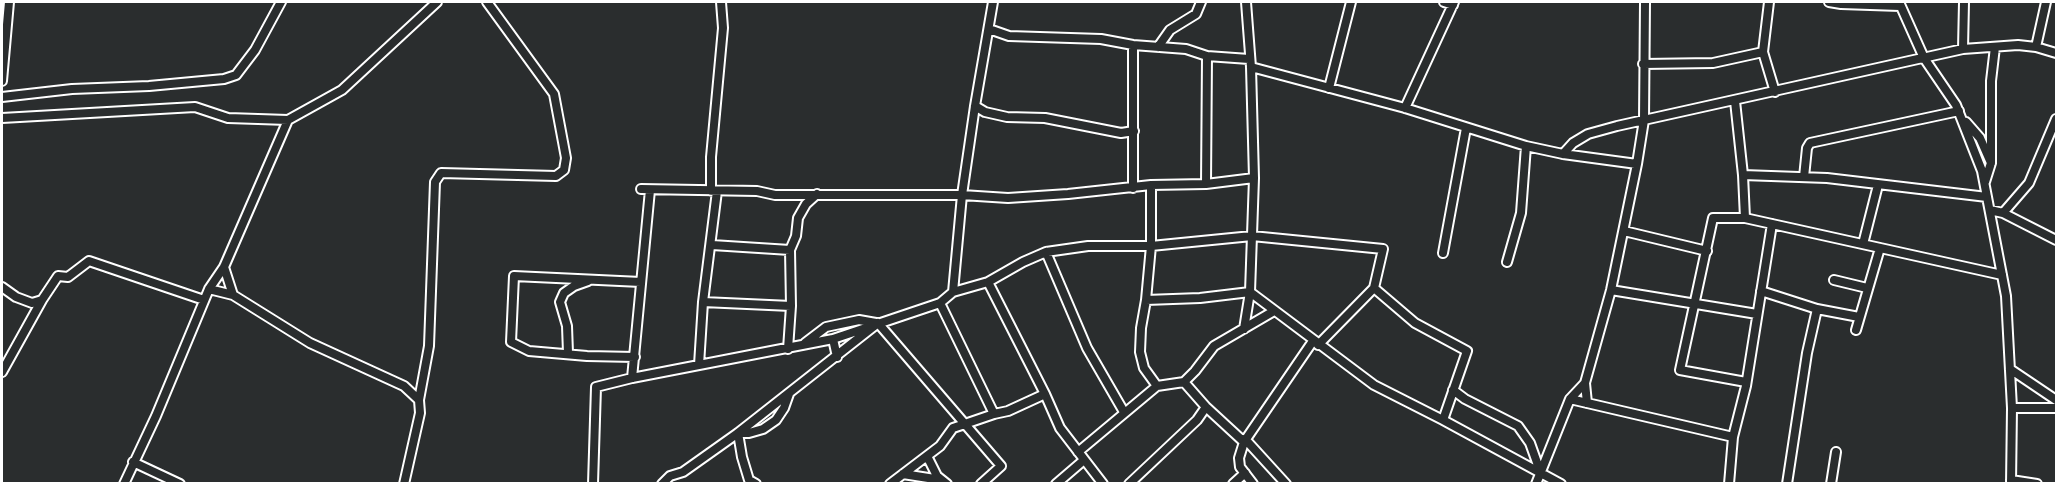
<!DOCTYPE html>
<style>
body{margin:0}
#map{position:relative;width:2058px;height:485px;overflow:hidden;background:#2a2d2e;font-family:Dekko,sans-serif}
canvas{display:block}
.frame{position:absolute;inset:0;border:3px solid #fff;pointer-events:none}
</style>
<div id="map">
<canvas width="2058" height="485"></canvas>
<div class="frame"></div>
</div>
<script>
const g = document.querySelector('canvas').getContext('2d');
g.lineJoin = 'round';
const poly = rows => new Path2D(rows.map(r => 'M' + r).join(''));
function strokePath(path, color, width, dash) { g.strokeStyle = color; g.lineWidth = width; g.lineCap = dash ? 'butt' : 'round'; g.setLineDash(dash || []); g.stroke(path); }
const street = poly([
 [1444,2,1453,5],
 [1769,2,1763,52,1775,92],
 [1829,2,1841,4,1900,6],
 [1899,2,1924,58,1956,105,1982,171,2006,296,2012,408,2011,484],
 [989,29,1009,36,1101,39,1133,45,1186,49,1207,56,1249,59],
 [1133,45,1133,188],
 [1158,47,1170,30,1196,14,1201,2],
 [2036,47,2046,2],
 [1963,49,1964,2],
 [1643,64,1713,63,1763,52],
 [1251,67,1405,108,1526,146,1563,154,1637,164],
 [2,81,9,2],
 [1329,88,1351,2],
 [2,97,72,89,149,86,224,79,236,75,255,50,281,2],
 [1735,101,1743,175,1745,218],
 [975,106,985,112,1007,117,1045,118,1121,133,1134,131],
 [1405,108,1454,2],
 [2,118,195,107,228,118,288,120],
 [1966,122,1980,138,1991,163,1985,182],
 [1563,154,1573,143,1588,134,1617,126,1963,49,2018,45,2036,47,2056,53],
 [1991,163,1991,81,1995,47],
 [1743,175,1827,178,1987,197],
 [1804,177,1807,148,1810,143,1959,111],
 [1206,184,1207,56],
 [1151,185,1151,246,1146,300,1141,328,1140,352,1144,368,1157,386],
 [641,189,757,191,775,195,962,195,1008,198,1068,194,1151,185,1206,184,1254,178],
 [711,191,711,157,723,28,721,2],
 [1990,210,2003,213,2056,240],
 [2003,213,2029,183,2056,119],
 [1624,231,1707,251],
 [1863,244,1878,185],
 [712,245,790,250],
 [1046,252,1087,348,1124,412],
 [1443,253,1466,128],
 [1507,262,1521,213,1526,146],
 [224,267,233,295],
 [1834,280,1867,288],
 [988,282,1045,394],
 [2,287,16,297,32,303,42,300,58,276,68,277,89,261,204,300],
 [209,289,233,295,310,343,404,386,419,400,420,413,404,484],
 [1611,290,1757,314],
 [1761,291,1817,309,1807,353,1787,484],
 [953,292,962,195,975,106,993,2],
 [1146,300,1200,298,1250,292,1374,385,1443,420],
 [703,302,791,306],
 [940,303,994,414],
 [1817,309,1859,317],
 [1244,329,1250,292,1254,178,1251,67,1246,2],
 [1856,330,1880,248],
 [833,339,837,357],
 [805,343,826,327,859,320,876,323],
 [1318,345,1374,288],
 [788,349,791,306,790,250,796,236,798,218,806,204,817,194],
 [568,353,567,326,560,302,564,293,574,286,588,281],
 [635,357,587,356,529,351,511,342,514,276,641,282],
 [699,365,703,302,717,191],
 [2010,369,2056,400],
 [2,372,42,300],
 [632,378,650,190],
 [1184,382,1206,407,1244,442],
 [1746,382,1680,370,1713,218,1745,218,2002,275],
 [1585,383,1587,403],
 [1453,390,1465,399,1518,426,1530,443,1540,471],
 [1570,399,1733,437],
 [419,400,429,346,435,182,441,173,556,176,564,170,566,158,554,94,487,2],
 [2012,408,2056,408],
 [1245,439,1286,484],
 [1078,452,1157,386,1184,382,1195,371,1214,346,1274,311],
 [927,456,937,476,947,484],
 [133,462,180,484],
 [903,474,941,480],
 [2011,480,2037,484],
 [124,484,156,416,209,289,224,267,288,120,342,90,437,2],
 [593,484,596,387,632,378,833,339,940,303,953,292,988,282,1023,262,1046,252,1088,246,1151,246,1252,236,1383,249,1374,288,1415,323,1467,351,1443,420,1561,484],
 [662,484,670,476,683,472,738,433,878,323,1001,466,981,484],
 [756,484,749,480,742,457,738,433,749,433,763,429,776,420,784,408,789,394],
 [890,484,940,446,953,428,994,414,1008,411,1045,394,1060,428,1103,484],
 [1056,484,1084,460],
 [1129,484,1197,420,1206,407],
 [1233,484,1245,473],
 [1253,484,1240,467,1239,458,1244,442,1313,341],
 [1536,484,1570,399,1585,383,1611,290,1637,164,1644,120,1645,2],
 [1729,484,1733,437,1746,386,1772,224],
 [1831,484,1836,452]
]);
strokePath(street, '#fff', 12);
strokePath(street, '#2a2d2e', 8);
</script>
